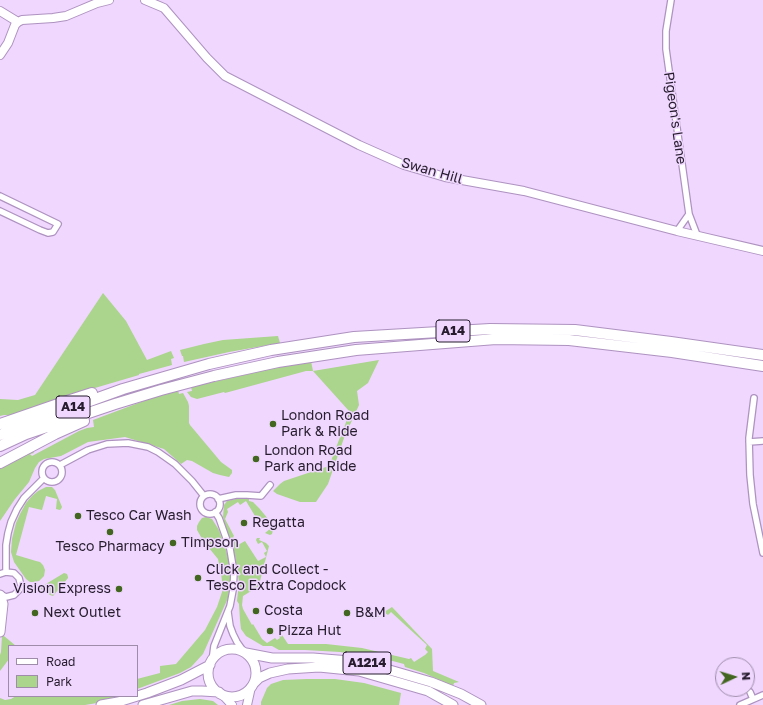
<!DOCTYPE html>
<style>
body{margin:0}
#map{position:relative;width:763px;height:705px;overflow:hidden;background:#efd7fe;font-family:"Golos Text",sans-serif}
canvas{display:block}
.legend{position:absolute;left:8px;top:645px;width:130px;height:52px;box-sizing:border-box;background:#efd7fe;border:1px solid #9f8cab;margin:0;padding:5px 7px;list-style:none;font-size:12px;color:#271c2e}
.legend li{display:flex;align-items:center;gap:8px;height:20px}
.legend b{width:20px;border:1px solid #9f8cab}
.north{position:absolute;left:715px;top:657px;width:40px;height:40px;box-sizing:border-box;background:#efd7fe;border:1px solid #9f8cab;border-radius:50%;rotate:86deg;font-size:11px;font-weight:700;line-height:16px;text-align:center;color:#271c2e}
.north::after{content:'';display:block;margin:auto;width:14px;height:18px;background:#42661f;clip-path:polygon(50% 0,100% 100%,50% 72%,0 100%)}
</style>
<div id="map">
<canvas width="763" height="705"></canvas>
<ul class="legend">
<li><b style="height:5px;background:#fff"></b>Road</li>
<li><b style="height:11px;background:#abd48c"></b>Park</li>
</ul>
<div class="north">N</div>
</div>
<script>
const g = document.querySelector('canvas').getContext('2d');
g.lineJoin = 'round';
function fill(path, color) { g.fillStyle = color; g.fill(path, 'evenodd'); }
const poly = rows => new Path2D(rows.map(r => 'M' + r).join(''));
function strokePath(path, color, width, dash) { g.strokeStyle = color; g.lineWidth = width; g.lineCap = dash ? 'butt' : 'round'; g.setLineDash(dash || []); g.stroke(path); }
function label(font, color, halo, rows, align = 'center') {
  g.font = font + ' "Golos Text",sans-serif'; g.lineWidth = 3; g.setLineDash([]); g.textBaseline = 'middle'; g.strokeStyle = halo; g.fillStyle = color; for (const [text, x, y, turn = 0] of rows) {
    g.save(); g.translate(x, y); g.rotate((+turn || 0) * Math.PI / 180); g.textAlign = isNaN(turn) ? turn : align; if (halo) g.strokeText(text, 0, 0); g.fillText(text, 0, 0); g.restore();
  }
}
fill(poly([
 [103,293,126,321,147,360,171,351,174,358,171,359,172,365,139,374,139,375,71,395,13,415,4,415,0,416,0,399,18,400,35,395],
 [278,336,280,343,229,352,184,362,183,356,182,356,180,350,204,344,223,340],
 [379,360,368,383,357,391,359,405,344,438,328,484,316,502,300,502,277,494,273,491,280,484,284,481,329,466,342,432,344,431,343,431,348,416,349,411,313,371,306,371,225,393,224,392,197,399,191,397,187,392,192,391,191,387,296,363,304,362,304,363,306,363,306,362,311,361,313,371],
 [178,390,179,394,183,393,188,402,189,406,189,423,190,425,221,462,232,470,232,473,229,477,220,475,213,473,192,461,187,460,181,464,164,449,125,437,88,442,61,456,44,459,39,462,35,468,29,482,15,499,0,521,0,469,32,450,34,453,30,454,32,456,79,431,87,428,94,427,93,420,165,393],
 [46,487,52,487,55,490,62,507,61,509,60,510,56,509,57,499,46,496,42,510,29,507,16,555,36,561,40,562,43,565,45,570,44,576,39,581,33,582,30,582,26,579,14,562,11,552,12,539,16,523,20,514,26,503,32,496,38,491],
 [236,499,249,499,249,501,253,502,259,508,274,526,272,534,270,535,265,533,270,529,267,523,263,518,258,521,246,501,240,505,238,502,227,509,228,512,225,519,234,536,233,537,238,545,245,541,258,561,266,557,264,553,267,551,262,542,258,544,256,540,257,538,260,538,259,540,266,543,269,546,260,581,261,585,243,596,242,605,243,609,252,625,253,624,262,639,267,643,275,638,277,640,280,638,279,636,282,635,288,644,326,644,362,648,409,659,411,658,414,662,425,655,428,652,425,649,427,645,391,612,388,615,385,613,374,619,372,616,370,617,373,615,375,618,392,607,432,649,433,671,459,682,454,683,453,686,424,673,405,667,404,664,385,659,340,652,305,650,279,650,272,646,263,646,246,636,241,629,240,620,239,604,237,601,239,582,235,556,225,527,223,517,224,505,227,501],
 [206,517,212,519,219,530,226,550,230,566,231,580,228,598,203,654,191,667,180,673,137,689,137,679,160,673,160,666,176,664,205,630,217,607,223,589,221,573,218,559,204,542,197,530,197,526,199,522,202,518],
 [64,573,67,574,68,577,68,578,53,596,50,595,41,589,41,587],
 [2,636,4,636,16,646,9,646,9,659,0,671,0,655,1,652],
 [307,679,335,679,364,683,401,693,399,705,261,705,261,702,267,688,271,684,283,680],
 [16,696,30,696,35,697,36,696,118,696,97,703,85,705,0,705,0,698,5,700,11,699],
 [200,699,213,701,218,705,169,705,182,701]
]), '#abd48c');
const street = poly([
 [671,0,666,31,666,49,689,214,697,235],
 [0,196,58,224,53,232,48,233,40,230,0,211],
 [677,231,689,214],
 [754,398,749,438,750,475,753,504,763,553],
 [749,442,763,441],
 '42 472a10 10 0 1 1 20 0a10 10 0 1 1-20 0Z',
 [60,465,88,450,107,444,128,443,148,447,158,452,175,464,192,481,204,496],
 '200 504a10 10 0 1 1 20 0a10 10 0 1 1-20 0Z',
 [218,499,236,495,247,495,261,496,270,485],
 [6,572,6,545,8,533,11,522,17,509,24,498,44,478],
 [0,574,6,572,14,573,19,578,21,586,19,590,14,595,6,597,0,594],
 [228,612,230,626,233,634,237,642,244,652],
 [212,661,214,646,230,606,233,590,234,573,230,549,219,518,215,512],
 [750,692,753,699],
 [740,705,763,695]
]);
const secondary = poly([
 [145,0,164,8,207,58,225,76,359,145,404,165,445,177,524,191,677,231,763,251],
 [0,11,18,22],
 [0,55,8,43,15,25,18,22,22,20,53,18,66,16,97,3,109,0],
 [222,694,232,705],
 [247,705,251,687]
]);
const primary = poly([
 [0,595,3,604,0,632],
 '208 673a24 24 0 1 1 48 0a24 24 0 1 1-48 0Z',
 [246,653,272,658,313,658,362,662,431,682,461,694,481,705],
 [254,683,259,678,270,673,288,669,319,667,359,671,428,691,453,705],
 [101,705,118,702,147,693,181,680,210,665],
 [143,705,192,691,202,691,219,692]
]);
const highway = poly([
 [0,424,61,403,92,393],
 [0,435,26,424,123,389,147,382,209,364,271,350,354,337,490,329,575,330,671,342,763,355],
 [0,446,26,434,115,404,161,390,214,376,278,362,356,350,496,339,569,340,672,352,763,366],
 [0,463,55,434,84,421]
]);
strokePath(street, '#ae92c0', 8);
strokePath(secondary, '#ae92c0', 10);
strokePath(primary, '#ae92c0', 11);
strokePath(highway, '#ae92c0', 12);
strokePath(street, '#fff', 5.5);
strokePath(secondary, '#fff', 8);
strokePath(primary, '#fff', 9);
strokePath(highway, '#fff', 10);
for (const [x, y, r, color] of [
 [273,424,4,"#42661f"],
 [256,459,4,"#42661f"],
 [78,516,4,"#42661f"],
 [244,523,4,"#42661f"],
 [110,532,4,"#42661f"],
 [173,543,4,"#42661f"],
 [198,578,4,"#42661f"],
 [119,589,4,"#42661f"],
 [256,611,4,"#42661f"],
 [35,613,4,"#42661f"],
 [347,613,4,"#42661f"],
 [270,631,4,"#42661f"]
]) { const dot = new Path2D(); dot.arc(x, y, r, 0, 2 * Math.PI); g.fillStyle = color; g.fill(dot); strokePath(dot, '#efd7fe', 1.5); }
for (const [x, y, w] of [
 [453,331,34],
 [73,407,34],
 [367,663,48]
]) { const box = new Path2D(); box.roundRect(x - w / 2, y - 11, w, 22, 3); g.fillStyle = '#efd7fe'; g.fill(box); strokePath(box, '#271c2e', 1); }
label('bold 13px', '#271c2e', null, [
 ["A14",453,331],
 ["A14",73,407],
 ["A1214",367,663]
]);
label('14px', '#271c2e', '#efd7fe', [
 ["Pigeon's Lane",675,118,82],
 ["Swan Hill",432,171,16]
]);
label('14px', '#271c2e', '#efd7fe', [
 ["London Road",281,416],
 ["Park & Ride",281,432],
 ["London Road",264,451],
 ["Park and Ride",264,467],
 ["Tesco Car Wash",86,516],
 ["Regatta",252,523],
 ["Timpson",181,543],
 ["Tesco Pharmacy",110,547,"center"],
 ["Click and Collect -",206,570],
 ["Tesco Extra Copdock",206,586],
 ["Vision Express",111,589,"right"],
 ["Costa",264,611],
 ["Next Outlet",43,613],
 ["B&M",355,613],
 ["Pizza Hut",278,631]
], 'left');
</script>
